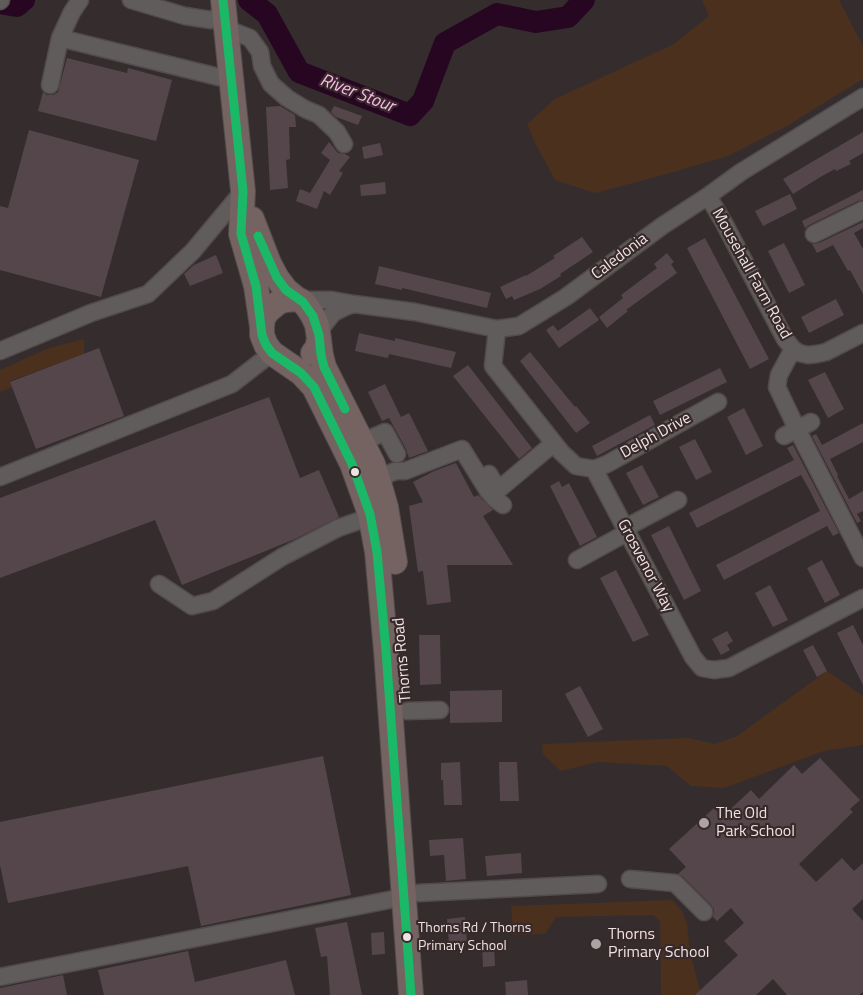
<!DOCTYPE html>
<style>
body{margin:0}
canvas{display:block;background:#342c2d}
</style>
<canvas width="863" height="995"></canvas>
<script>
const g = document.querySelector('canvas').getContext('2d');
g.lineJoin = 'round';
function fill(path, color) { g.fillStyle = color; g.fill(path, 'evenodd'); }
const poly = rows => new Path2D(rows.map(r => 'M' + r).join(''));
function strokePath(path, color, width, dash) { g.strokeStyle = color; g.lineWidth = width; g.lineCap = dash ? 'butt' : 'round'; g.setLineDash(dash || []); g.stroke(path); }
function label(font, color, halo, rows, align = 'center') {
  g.font = font + ' "Titillium Web",sans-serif'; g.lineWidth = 4.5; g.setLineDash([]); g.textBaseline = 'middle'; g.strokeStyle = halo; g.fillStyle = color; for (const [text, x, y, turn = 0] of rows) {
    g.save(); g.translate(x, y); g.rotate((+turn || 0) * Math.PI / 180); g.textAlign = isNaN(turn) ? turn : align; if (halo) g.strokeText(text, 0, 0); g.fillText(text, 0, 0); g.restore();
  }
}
fill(poly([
 [702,0,839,0,863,46,863,79,785,127,728,156,663,175,595,193,555,180,535,143,527,124,555,99,674,44,709,16],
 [84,339,84,354,10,381,12,387,0,392,0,370,49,348],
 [827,671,863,696,863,745,824,751,724,788,691,786,667,766,598,762,561,771,543,754,542,744,688,738,715,744,737,736],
 [672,900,682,911,687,924,690,953,700,990,700,995,661,995,660,921,654,915,556,917,545,934,513,935,511,906]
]), '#4b301e');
strokePath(poly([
 [249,0,267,14,299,72,410,115,423,101,445,43,497,14,536,22,568,17,584,0],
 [0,3,17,6,24,0]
]), '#260621', 22);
fill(poly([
 [67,58,127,73,128,68,172,80,156,141,38,111,43,92,47,95,53,95,58,92],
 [280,106,295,115,296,127,289,127,290,159,286,160,288,188,270,190,266,107],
 [334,106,362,116,358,125,336,117,331,112],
 [29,130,139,160,101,297,0,270,0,206,8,208],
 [863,132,863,153,849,161,851,164,836,171,835,169,822,176,793,194,783,179],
 [329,142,338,153,345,154,350,157,339,171,343,173,330,195,324,191,317,209,296,201,300,189,310,193,330,160,321,153],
 [380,143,383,155,364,159,362,147],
 [385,182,386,194,361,196,360,185],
 [863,190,863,200,858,201,809,225,805,228,802,221],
 [790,194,797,209,763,226,755,211],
 [863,222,863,228,854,233,863,249,863,294,850,270,848,271,833,245,817,253,812,244,819,243],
 [582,237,593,252,560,274,561,276,540,289,514,300,512,296,506,299,500,287,526,275,526,276,555,258,553,256],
 [705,238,769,359,750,369,687,248],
 [784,243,805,285,789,293,768,251],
 [667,253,674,262,671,264,677,273,626,310,628,311,607,328,599,317,623,298,621,295,657,268,654,264],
 [216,255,223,273,190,286,184,274,194,265],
 [379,266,491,293,487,308,402,288,402,290,375,284],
 [836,299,844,315,809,333,801,317],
 [590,308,599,320,559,348,546,330,553,325,558,331],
 [359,333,395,341,395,338,456,352,451,368,389,354,388,358,355,351],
 [99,348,124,416,36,449,10,382],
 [530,352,575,407,576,406,590,423,576,433,520,361],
 [468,365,532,448,519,459,453,376],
 [720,368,727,382,660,415,653,401],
 [825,372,844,409,828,418,808,380],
 [385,384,401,417,409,413,428,451,409,458,406,449,389,418,382,421,368,392],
 [269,397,300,478,319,470,339,517,295,539,182,585,155,520,0,578,0,498],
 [744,408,763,446,746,455,727,417],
 [650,415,655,425,597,456,592,446],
 [863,423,863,442,830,459,838,475,837,476,849,499,863,491,863,511,857,514,861,521,857,523,812,436,816,434,822,445],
 [695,439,712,472,696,480,679,447],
 [793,445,839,533,833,536,827,526,724,580,716,565,820,511,810,491,801,475,697,528,689,513,794,460,787,448],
 [456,463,474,497,478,495,493,510,483,516,513,565,447,565,451,602,427,605,423,571,418,572,409,506,423,502,413,482,434,471],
 [642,465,659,497,643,505,626,473],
 [559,481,562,487,569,483,597,537,580,546,550,486],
 [669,526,701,591,684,600,651,535],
 [822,560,840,595,825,603,807,568],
 [616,570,649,635,633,642,600,578],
 [770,585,788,620,773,627,755,593],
 [853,625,863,645,863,685,837,633],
 [727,631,733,641,727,645,730,650,721,655,712,639],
 [419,635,440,635,441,684,420,685],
 [813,645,827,671,817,677,803,650],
 [580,686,603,729,588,737,565,694],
 [502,690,502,722,450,723,450,691],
 [323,756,351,895,201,926,188,866,8,903,0,865,0,822],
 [820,758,860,800,850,809,853,812,799,864,816,882,842,858,854,871,863,863,863,899,852,909,863,921,863,992,859,995,787,995,773,979,756,995,695,995,738,955,724,941,744,923,731,908,717,921,713,917,714,910,711,905,682,876,678,874,686,867,669,849,714,808,722,817,751,790,759,799,794,765,802,774],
 [460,762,462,805,444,805,443,780,441,780,441,763],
 [499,762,517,762,519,801,500,801],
 [463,838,466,879,446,881,444,855,430,856,429,840],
 [521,853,522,873,487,876,485,856],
 [465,917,467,942,449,944,447,919],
 [347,922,362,995,330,995,327,956,321,957,315,928],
 [384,932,385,954,372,955,371,933],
 [494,944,495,966,483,967,482,945],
 [188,951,195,982,286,960,295,995,104,995,98,970],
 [63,975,67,995,0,995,0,988],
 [527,980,528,995,506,995,505,982]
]), '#54464b');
const minor = poly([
 [131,0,185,16,211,20,224,14],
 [0,1,1,0],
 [225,28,250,38,260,52,262,66,271,84,287,98,305,109,319,115,337,132,344,144],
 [60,38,72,12,80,0],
 [50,85,60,38,231,80],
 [708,196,724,223,785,339,793,349,799,353,808,355,817,354,826,352,863,333],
 [814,234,863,210],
 [298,300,332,300,354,304,415,312,497,329,519,326,566,297,662,226,708,196,741,172,863,97],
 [497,329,493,366,561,452,576,466,594,469],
 [319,335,323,326,333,313,345,307,354,304],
 [793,349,779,375,777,387,797,429,863,558],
 [0,351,91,313,148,294,193,251,243,191],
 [784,436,811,422],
 [362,442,385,432,397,454],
 [594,469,693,657,702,668,714,670,729,668,863,598],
 [594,469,607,464,718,402],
 [489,474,498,490,554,443],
 [0,477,232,384,272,353],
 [369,483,395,471,405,471,462,449,488,491,495,499,503,505],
 [625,528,678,500],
 [577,560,628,532],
 [159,584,192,606,213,601,282,557,313,541,338,528,370,517],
 [407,711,440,710],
 [630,879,675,883,704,912],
 [418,893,598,884],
 [0,977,404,897]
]);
const highway = poly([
 [223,0,243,191,241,234,256,286,262,327],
 [252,219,269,263,277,278,286,290,297,299,303,302,308,308,313,316,317,325,319,339,317,348,313,353],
 [297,299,286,300,279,302,268,311,263,318,262,327,262,335,266,345,272,353,301,373,314,387,352,464,370,514,377,552,386,651,411,995],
 [319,339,321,355,324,367,373,464,378,479,386,507,395,562]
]);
strokePath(minor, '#524b4c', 19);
strokePath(highway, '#524b4c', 26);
strokePath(minor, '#615c5c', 16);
strokePath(highway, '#746360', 24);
strokePath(poly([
 [223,0,243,191,241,234,256,286,262,335,266,345,272,353,301,373,314,387,352,464,370,514,377,552,386,651,411,995],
 [258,236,277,278,286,290,303,302,313,316,319,335,321,355,324,367,345,409]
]), '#1ab867', 9);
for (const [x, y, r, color] of [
 [355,472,5,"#ede3e3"],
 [704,823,6,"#aca3a3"],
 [407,937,5,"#ede3e3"],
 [596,944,6,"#aca3a3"]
]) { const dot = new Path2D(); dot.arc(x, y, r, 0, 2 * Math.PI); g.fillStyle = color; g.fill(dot); strokePath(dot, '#38292a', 2); }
label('14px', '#ede3e3', '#38292a', [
 ["Thorns Rd / Thorns",418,929],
 ["Primary School",418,947]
], 'left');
label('16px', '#ede3e3', '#38292a', [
 ["Caledonia",620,257,-37],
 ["Mousehall Farm Road",751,274,61],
 ["Delph Drive",656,436,-29],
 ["Grosvenor Way",645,566,62],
 ["Thorns Road",403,660,-95]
]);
label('16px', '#ede3e3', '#38292a', [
 ["The Old",716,814],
 ["Park School",716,832],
 ["Thorns",608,935],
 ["Primary School",608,953]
], 'left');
label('italic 18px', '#fdb7ee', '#38292a', [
 ["River Stour",357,94,21]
]);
</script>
